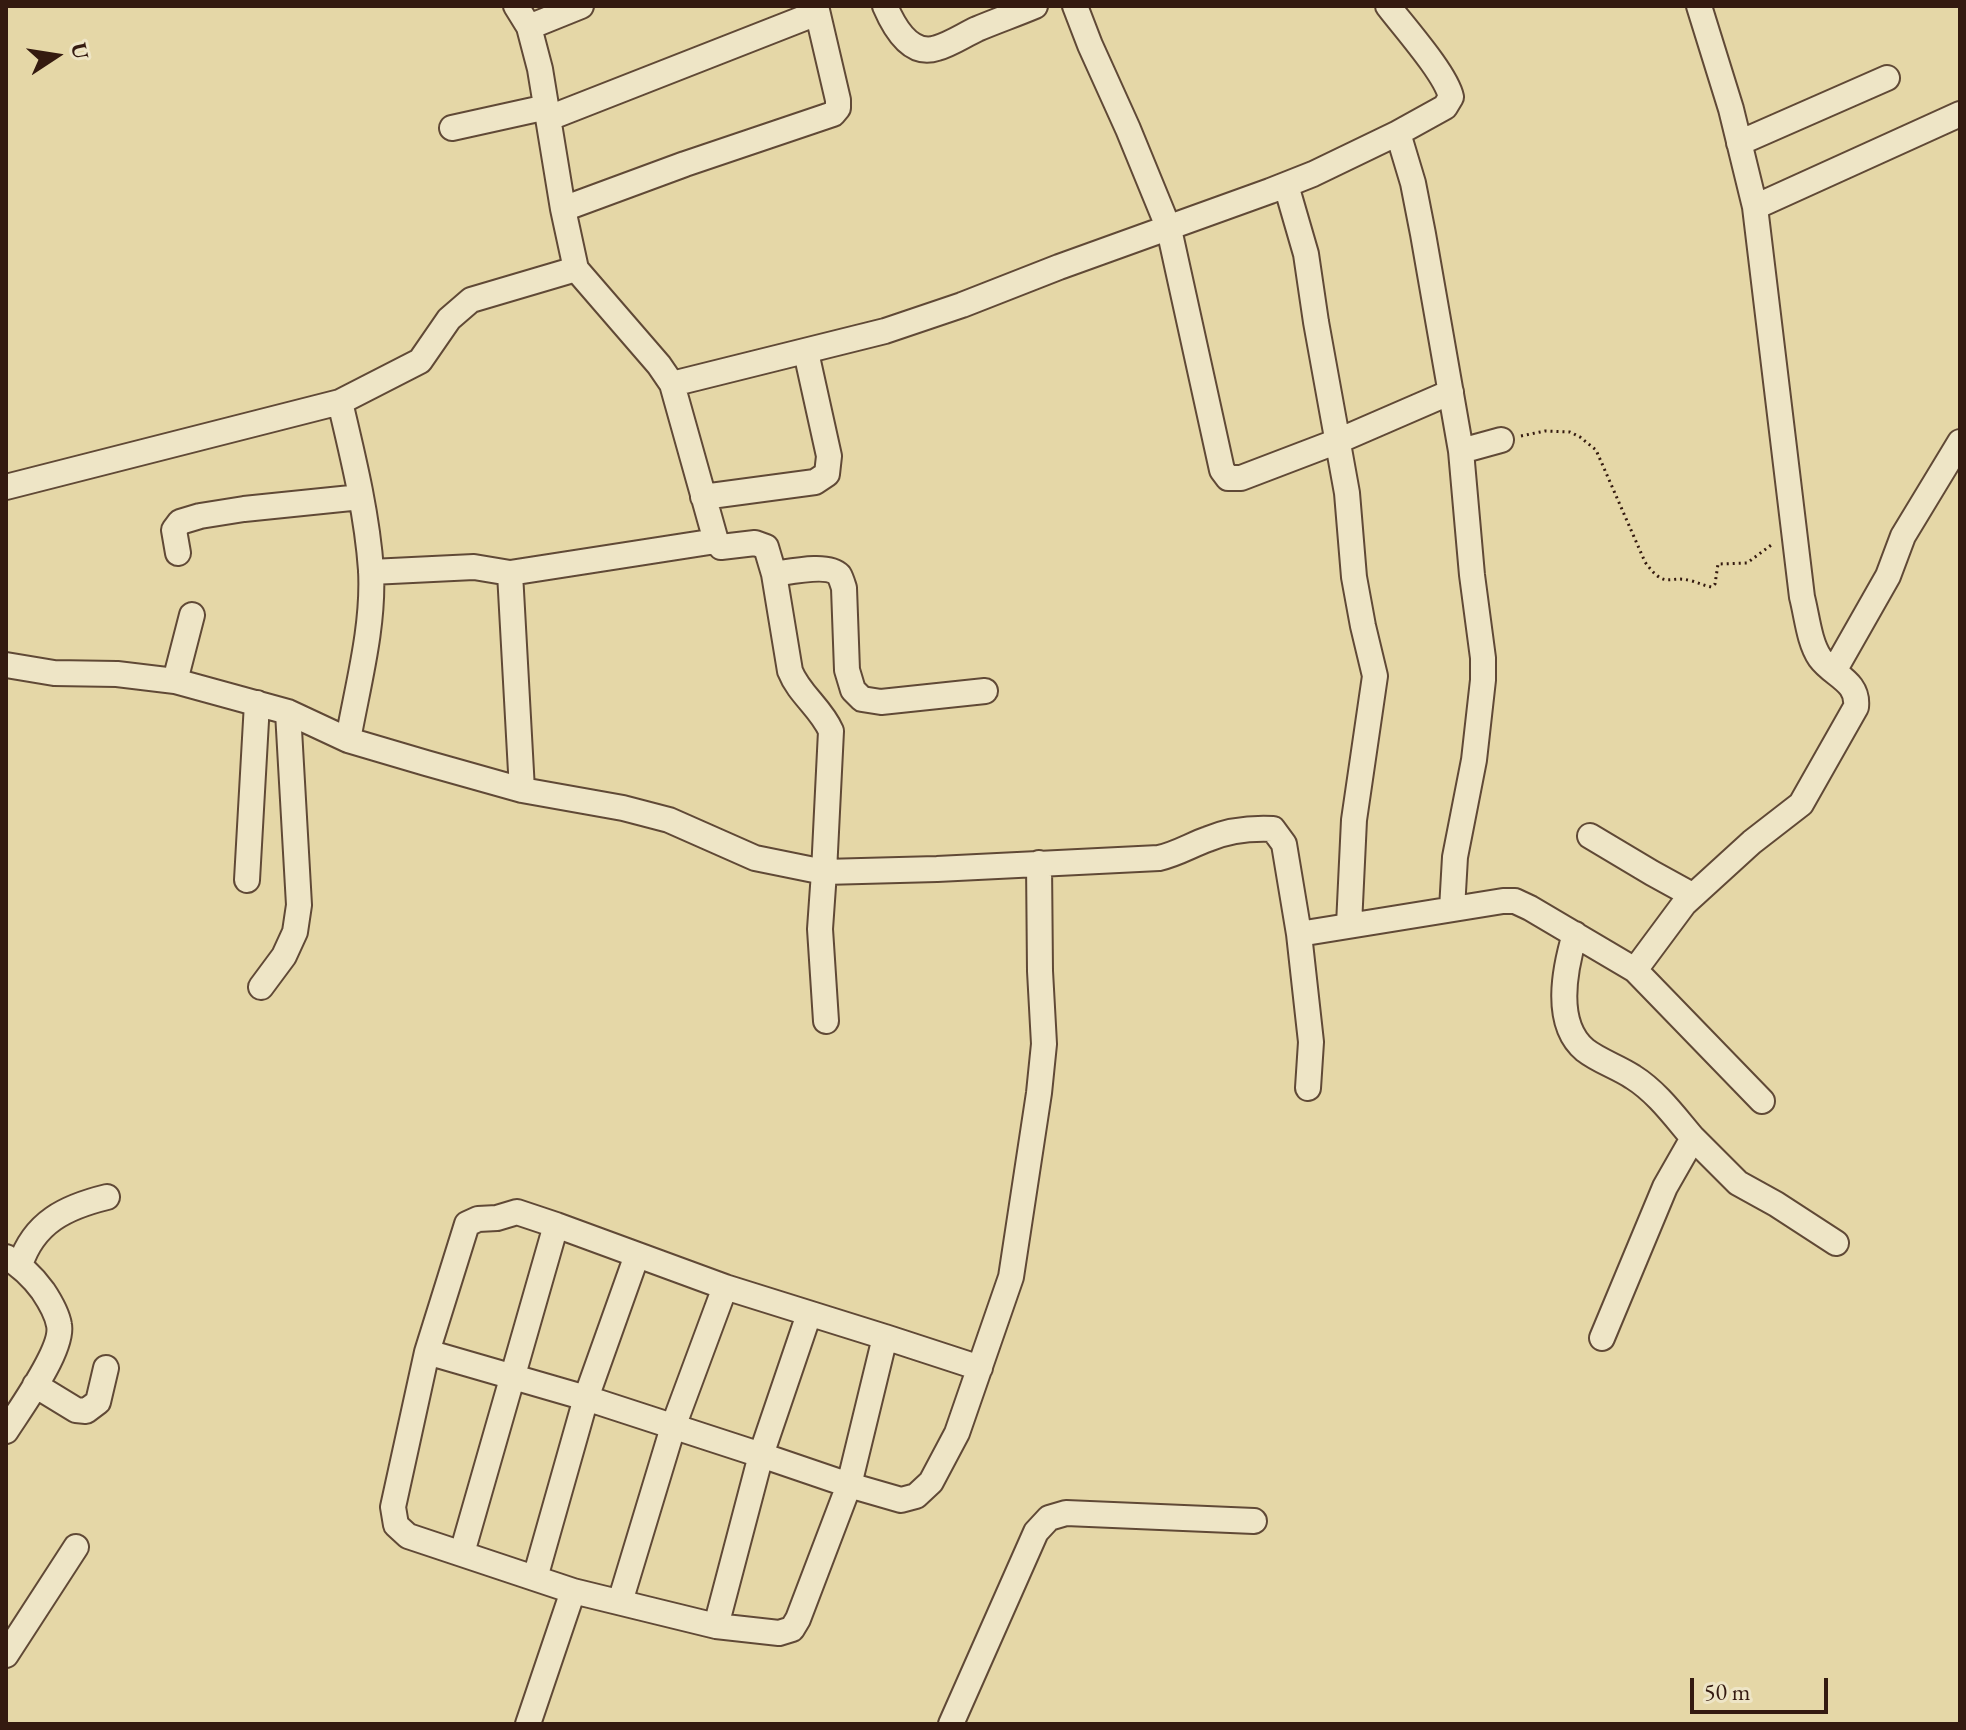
<!DOCTYPE html>
<html>
<head>
<meta charset="utf-8">
<style>
  body { margin:0 }
  #map { position:relative; width:1966px; height:1730px; overflow:hidden; background:#e5d7a7; font-family:"EB Garamond",serif }
  canvas { display:block }
  .frame { position:absolute; inset:0; border:8px solid #341a10; pointer-events:none }
  .north { position:absolute; left:16px; top:16px; width:80px; height:80px; -webkit-text-stroke:6px #eee5c6; paint-order:stroke; rotate:78deg; font-size:22px; font-weight:700; line-height:32px; text-align:center; color:#341a10 }
  .north::after { content:''; display:block; margin:auto; width:28px; height:36px; background:#341a10; clip-path:polygon(50% 0,100% 100%,50% 72%,0 100%) }
  .scale { position:absolute; left:1690px; top:1678px; width:138px; height:36px; box-sizing:border-box; border:4px solid #341a10; border-top:0; padding-left:10px; font-size:24px; line-height:28px; white-space:nowrap; color:#341a10; -webkit-text-stroke:6px #eee5c6; paint-order:stroke }
</style>
</head>
<body>
<div id="map">
<canvas width="1966" height="1730"></canvas>
<div class="frame"></div>
<div class="north">U</div>
<div class="scale">50 m</div>
</div>
<script>
const ctx = document.querySelector('canvas').getContext('2d');
ctx.lineJoin = 'round';
function strokePath(path, color, width, dash) { ctx.strokeStyle = color; ctx.lineWidth = width; ctx.lineCap = dash ? 'butt' : 'round'; ctx.setLineDash(dash || []); ctx.stroke(path); }
const path = new Path2D(`
  M 1521,436 L 1545,431 L 1570,432 L 1580,437 L 1596,450 L 1645,562 C 1666,591 1668,574 1692,581 C 1699,583 1705,586 1712,587 L 1715,584 L 1718,564 L 1747,563 L 1774,543`);
const minor = new Path2D(`
  M 516,6 L 529,27 L 540,69 L 563,209 L 576,269 L 659,365 L 672,384 L 716,541 L 721,547 L 755,543 L 766,547 L 774,574 L 790,671 C 799,694 821,708 831,731 L 824,872 L 820,929 L 826,1021
  M 885,6 C 894,27 910,57 937,48 C 951,44 964,35 977,29 C 996,21 1016,14 1035,6
  M 1075,6 L 1090,45 L 1128,129 L 1169,229 L 1222,470 L 1228,478 L 1241,478 L 1338,441 L 1451,392
  M 1388,6 C 1404,27 1446,74 1451,97 L 1445,107 L 1398,133
  M 529,27 L 581,6
  M 549,118 L 817,13
  M 452,128 L 547,107
  M 1739,143 L 1887,78
  M 1286,185 L 1306,254 L 1316,322 L 1347,493 L 1354,577 L 1363,626 L 1375,676 L 1354,820 L 1349,925
  M 1755,207 L 1960,114
  M 563,209 L 685,164 L 833,114 L 838,108 L 838,100 L 816,6
  M 672,384 L 885,331 L 962,305 L 1059,267 L 1270,191 L 1313,174 L 1398,133 L 1413,183 L 1423,234 L 1461,451 L 1472,575 L 1483,658 L 1483,680 L 1474,760 L 1455,857 L 1452,909
  M 340,402 C 353,457 367,513 371,570 C 374,627 358,684 348,740
  M 1461,451 L 1501,440
  M 6,487 L 340,402 L 420,361 L 449,319 L 471,300 L 576,269
  M 703,497 L 815,482 L 827,474 L 829,456 L 806,352
  M 178,553 L 174,530 L 180,522 L 200,516 L 244,509 L 361,497
  M 371,572 L 474,567 L 510,573 L 716,541
  M 510,573 L 522,790
  M 774,574 C 789,572 828,563 839,575 C 841,578 843,585 844,588 L 847,670 L 853,690 L 862,699 L 881,702 L 985,691
  M 6,665 L 54,673 L 117,674 L 175,681 L 288,712 L 348,740 L 426,763 L 522,790 L 623,808 L 669,820 L 755,858 L 824,872 L 937,869 L 1159,858 C 1177,854 1191,845 1208,839 C 1227,831 1252,828 1273,829 L 1284,844 L 1299,934 L 1503,901 L 1515,901 L 1530,908 L 1635,970 L 1762,1101
  M 1834,671 L 1888,576 L 1903,536 L 1960,442
  M 175,681 L 192,615
  M 1590,836 L 1652,873 L 1692,895
  M 247,880 L 257,703
  M 1299,934 L 1311,1042 L 1308,1088
  M 1575,934 C 1565,968 1553,1023 1585,1050 C 1599,1061 1618,1067 1633,1077 C 1657,1092 1675,1117 1693,1138 L 1665,1187 L 1602,1338
  M 1635,970 L 1684,904 L 1752,842 L 1801,804 L 1856,707 C 1859,681 1833,676 1820,658 C 1809,642 1807,616 1802,597 L 1755,207 L 1731,109 L 1699,6
  M 261,987 L 284,956 L 295,932 L 299,905 L 288,712
  M 1693,1138 L 1738,1183 L 1776,1204 L 1836,1243
  M 6,1257 C 22,1266 32,1276 43,1291 C 49,1300 57,1313 59,1325 C 64,1349 20,1409 6,1431
  M 20,1265 C 34,1222 66,1207 107,1197
  M 427,1352 L 467,1224 L 478,1219 L 497,1218 L 517,1212 L 556,1225
  M 35,1385 L 76,1410 L 86,1411 L 98,1402 L 106,1368
  M 462,1553 L 556,1225 L 725,1287
  M 535,1578 L 586,1398 L 637,1255
  M 573,1591 L 408,1536 L 396,1525 L 393,1507 L 427,1352 L 586,1398 L 761,1455 L 809,1314
  M 620,1602 L 673,1427 L 725,1287 L 885,1337
  M 716,1626 L 761,1455 L 849,1485 L 885,1337 L 980,1368
  M 6,1655 L 76,1547
  M 528,1724 L 573,1591 L 716,1626 L 779,1633 L 792,1629 L 798,1619 L 849,1485 L 901,1500 L 916,1496 L 931,1482 L 957,1433 L 1011,1277 L 1039,1093 L 1044,1044 L 1040,971 L 1039,863
  M 951,1724 L 1036,1532 L 1049,1518 L 1066,1513 L 1254,1521`);
strokePath(minor, '#604936', 28);
strokePath(path, '#341a10', 3, [2, 4]);
strokePath(minor, '#eee5c6', 24);
</script>
</body>
</html>
